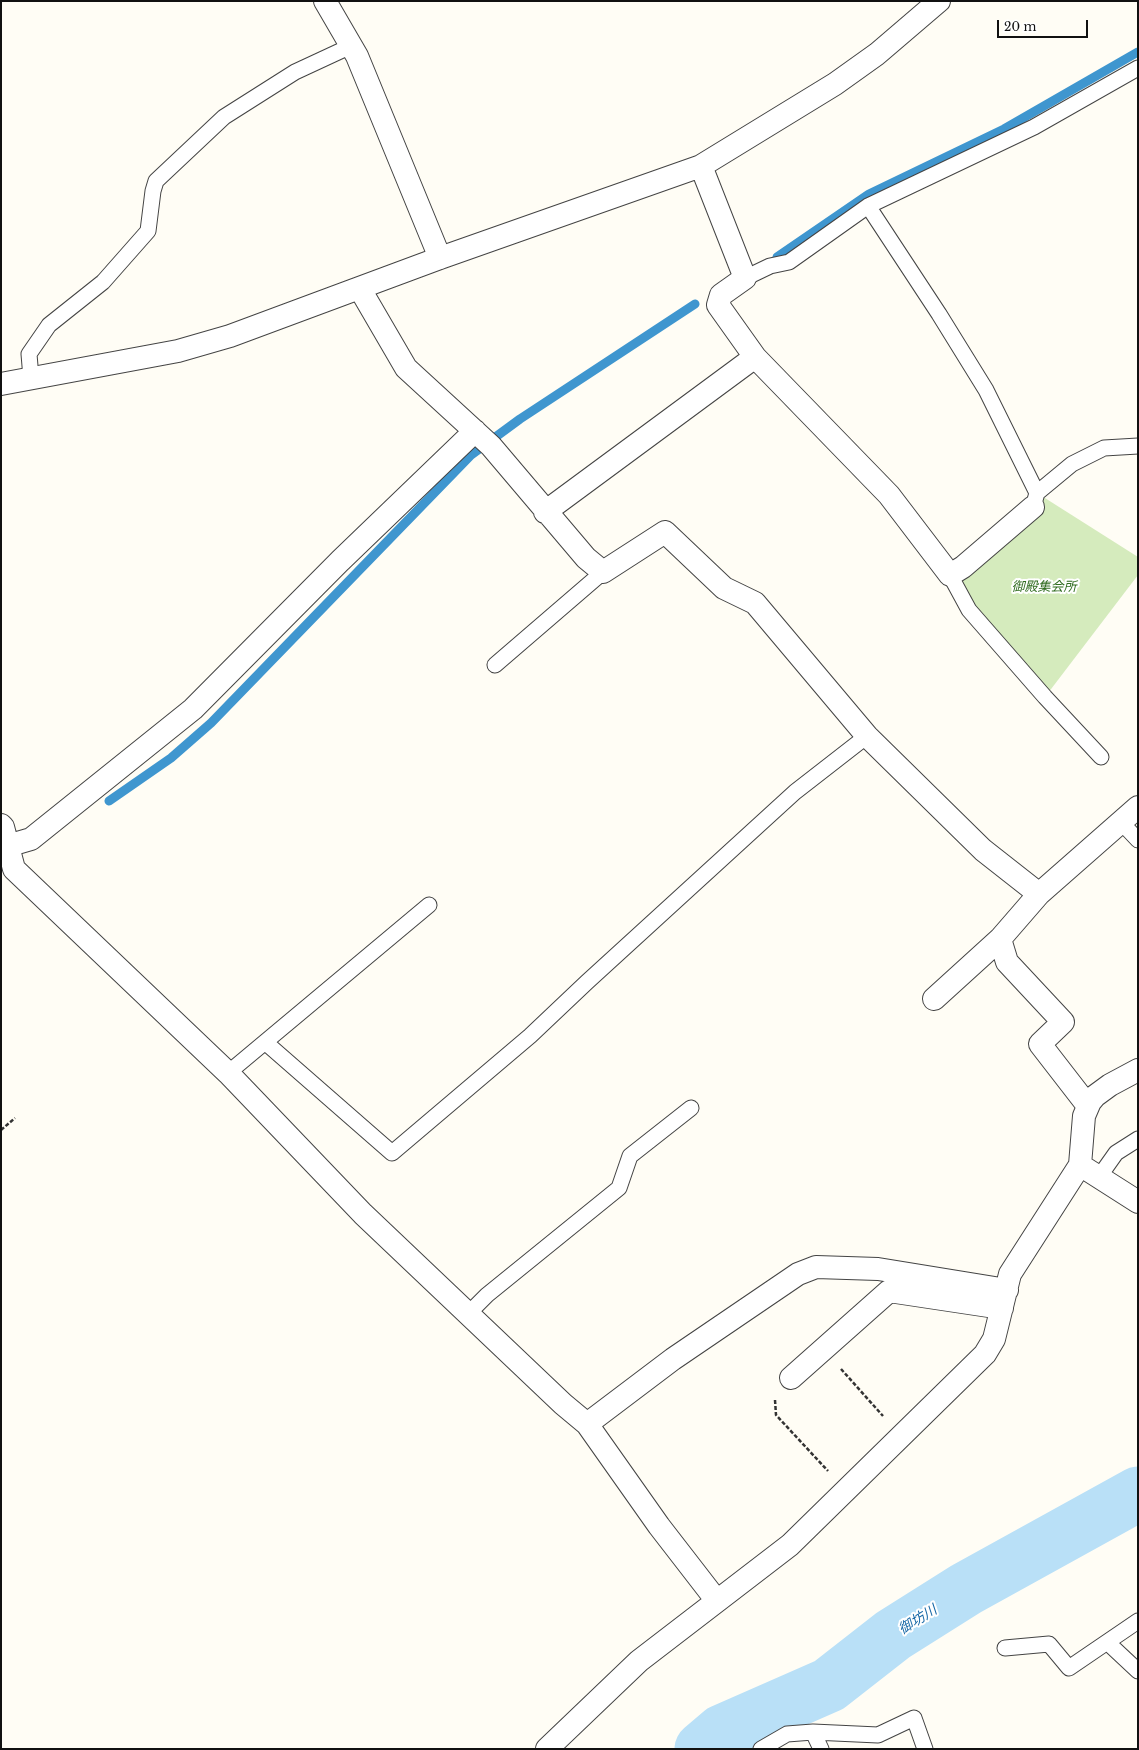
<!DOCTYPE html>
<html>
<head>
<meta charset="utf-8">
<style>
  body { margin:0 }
  #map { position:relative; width:1139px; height:1750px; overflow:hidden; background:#fffdf5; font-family:"Libre Baskerville",serif }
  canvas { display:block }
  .frame { position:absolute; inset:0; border:2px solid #111; pointer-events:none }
  .scale { position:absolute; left:997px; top:20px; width:91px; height:18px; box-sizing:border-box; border:2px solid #111; border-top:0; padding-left:5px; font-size:12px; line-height:14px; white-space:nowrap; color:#111; -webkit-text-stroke:3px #fff; paint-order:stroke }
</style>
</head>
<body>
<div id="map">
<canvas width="1139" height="1750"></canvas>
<div class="frame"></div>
<div class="scale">20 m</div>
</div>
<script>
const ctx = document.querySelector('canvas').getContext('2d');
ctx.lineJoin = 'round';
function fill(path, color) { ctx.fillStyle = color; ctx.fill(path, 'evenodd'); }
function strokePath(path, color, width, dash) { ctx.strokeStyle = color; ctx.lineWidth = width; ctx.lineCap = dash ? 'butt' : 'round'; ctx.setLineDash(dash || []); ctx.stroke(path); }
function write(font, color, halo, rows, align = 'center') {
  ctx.font = font + ' "Libre Baskerville","Noto Sans JP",serif'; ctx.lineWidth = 4; ctx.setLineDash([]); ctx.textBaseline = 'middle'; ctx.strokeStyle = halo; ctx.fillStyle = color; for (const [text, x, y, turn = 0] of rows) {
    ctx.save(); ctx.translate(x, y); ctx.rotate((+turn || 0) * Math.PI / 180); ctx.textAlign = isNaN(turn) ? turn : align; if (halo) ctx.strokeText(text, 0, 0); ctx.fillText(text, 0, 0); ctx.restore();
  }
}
const green = new Path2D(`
  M 1037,493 L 1138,557 L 1138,575 L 1045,697 L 950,575 Z`);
const stream = new Path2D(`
  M 777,257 L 869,194 L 1004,129 L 1138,52
  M 109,801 L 171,758 L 211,723 L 471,455 L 520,419 L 695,304`);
const river = new Path2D(`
  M 702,1749 L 722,1732 L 829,1685 L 893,1635 L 966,1589 L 1138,1494`);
const path = new Path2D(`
  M 1,1130 L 15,1118
  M 841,1369 L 883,1416
  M 775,1400 L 776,1415 L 828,1471`);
const lane = new Path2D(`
  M 868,206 L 939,314 L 986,390 L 1037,493 L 1033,507
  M 745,278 L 770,266 L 789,262 L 868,206 L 1034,127 L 1138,68
  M 31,378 L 29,354 L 49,325 L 103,282 L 148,231 L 153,191 L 156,181 L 224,117 L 295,72 L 351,46
  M 1037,493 L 1072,464 L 1104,448 L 1138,446
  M 950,575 L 969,610 L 1045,697 L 1101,757
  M 495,665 L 603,572
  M 1121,822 L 1138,840
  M 265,1042 L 392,1153 L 530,1036 L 587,982 L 795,792 L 867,736
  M 228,1073 L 429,905
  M 1099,1177 L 1116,1153 L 1138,1139
  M 468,1314 L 487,1295 L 619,1188 L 630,1156 L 691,1108
  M 1107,1642 L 1138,1671
  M 1005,1648 L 1049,1644 L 1069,1668 L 1138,1621
  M 813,1732 L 821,1749
  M 761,1749 L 787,1734 L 813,1732 L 878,1735 L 914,1718 L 925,1749`);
const street = new Path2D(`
  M 325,1 L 357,56 L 440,258
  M 360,289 L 406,368 L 491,446 L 586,558 L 603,572 L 665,532 L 724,588 L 755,603 L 867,736 L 983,850 L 1039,894 L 1138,807
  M 755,357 L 889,495 L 950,575 L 963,567 L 1033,507
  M 1,384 L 178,351 L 230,336 L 440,258 L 701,166 L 835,84 L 877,54 L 939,1
  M 545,512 L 755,357 L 718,305 L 721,295 L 745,278 L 701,166
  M 1,825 L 3,827 L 14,869 L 228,1073 L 363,1214 L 563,1404 L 587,1424 L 659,1526 L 717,1601
  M 7,846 L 31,839 L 193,709 L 340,561 L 475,431
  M 1039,894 L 1000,939 L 1007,962 L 1063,1022 L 1040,1044 L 1088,1106
  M 934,999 L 1000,939
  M 1080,1165 L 1138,1202
  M 791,1378 L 889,1291 L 1002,1308
  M 587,1424 L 673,1359 L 798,1274 L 816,1267 L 878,1269 L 1007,1290
  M 547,1749 L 639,1661 L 790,1545 L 985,1354 L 994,1339 L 1010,1274 L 1080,1165 L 1084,1116 L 1090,1102 L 1095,1096 L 1110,1085 L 1138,1070`);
const parkNames = [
  ["御殿集会所",1044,587]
];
const waterNames = [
  ["御坊川",918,1620,-32]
];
fill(green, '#d5ebbd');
strokePath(stream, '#3f96cf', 9);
strokePath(river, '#b9e0f7', 55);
strokePath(lane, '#444', 17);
strokePath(street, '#444', 24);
strokePath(path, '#333', 2.5, [4, 2]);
strokePath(lane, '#fff', 15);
strokePath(street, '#fff', 22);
write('italic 13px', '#2f6b1f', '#fff', parkNames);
write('italic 14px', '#1768a6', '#fff', waterNames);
</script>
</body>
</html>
